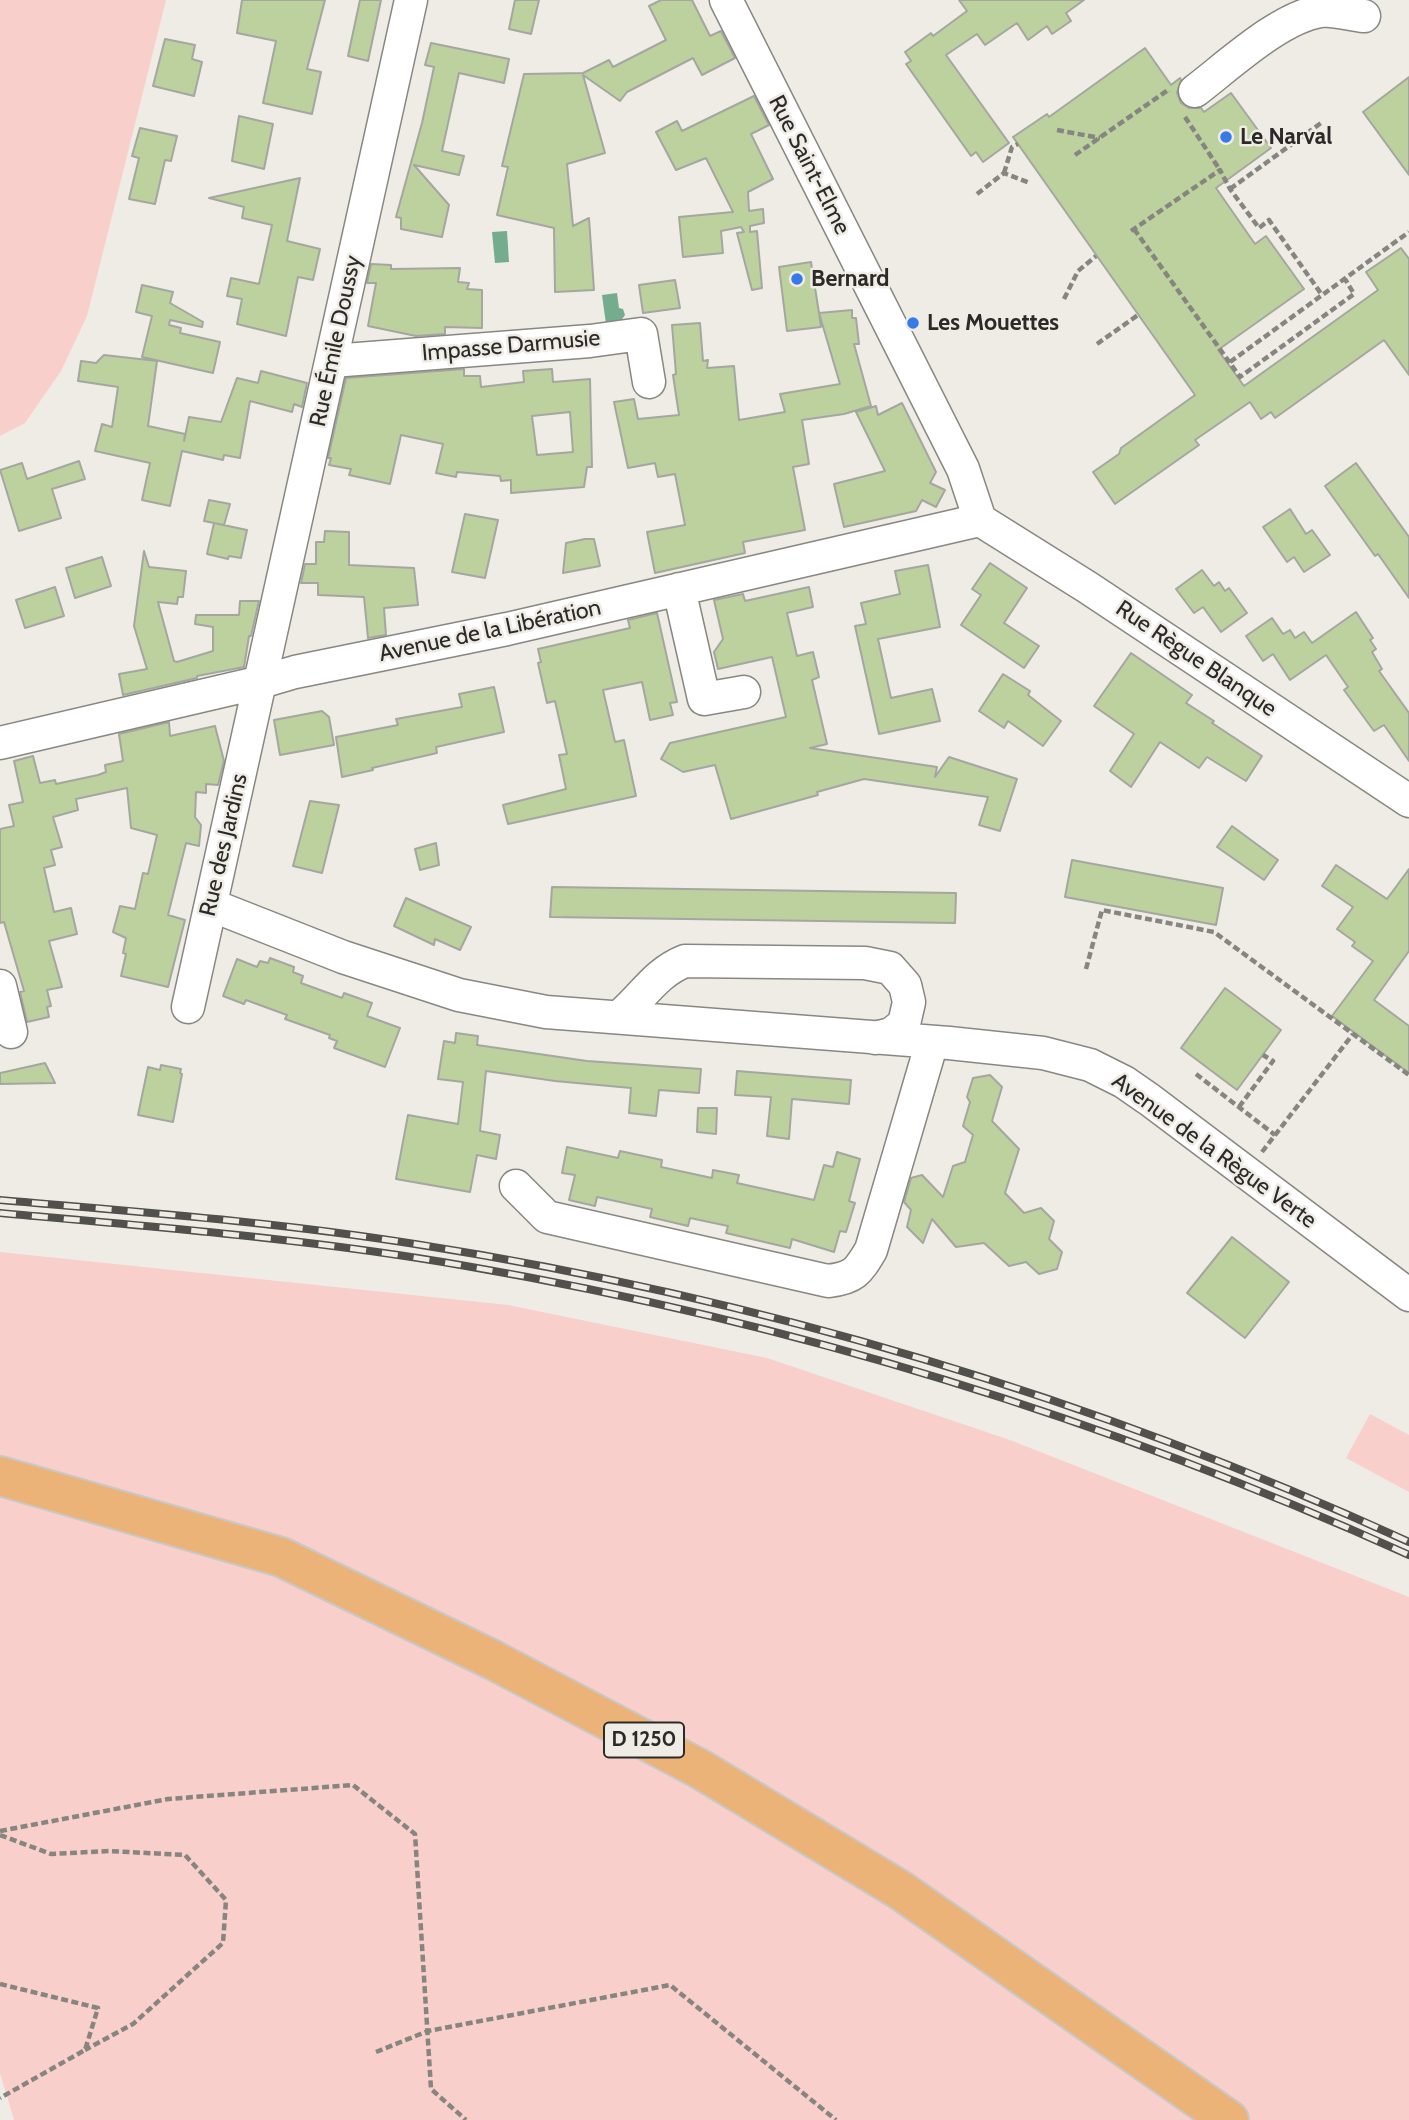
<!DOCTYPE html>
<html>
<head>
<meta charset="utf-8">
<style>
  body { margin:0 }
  canvas { display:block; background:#eeece5 }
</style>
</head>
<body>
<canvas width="1409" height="2120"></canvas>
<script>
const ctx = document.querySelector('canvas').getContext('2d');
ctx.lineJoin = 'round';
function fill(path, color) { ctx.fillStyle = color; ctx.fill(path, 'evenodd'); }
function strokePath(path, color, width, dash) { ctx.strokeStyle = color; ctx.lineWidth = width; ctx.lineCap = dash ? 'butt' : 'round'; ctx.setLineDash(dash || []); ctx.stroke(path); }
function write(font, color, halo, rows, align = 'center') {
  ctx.font = font + ' Cabin,sans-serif'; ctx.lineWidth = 5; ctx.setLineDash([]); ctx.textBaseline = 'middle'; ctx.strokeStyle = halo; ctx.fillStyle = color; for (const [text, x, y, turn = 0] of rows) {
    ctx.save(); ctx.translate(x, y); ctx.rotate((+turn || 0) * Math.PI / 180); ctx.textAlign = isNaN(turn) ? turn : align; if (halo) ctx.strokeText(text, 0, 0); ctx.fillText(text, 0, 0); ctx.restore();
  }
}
const green = new Path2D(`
  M 0,0 L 166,0 L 87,316 L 61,371 L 25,423 L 0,436 Z
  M 0,1252 L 508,1305 L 767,1358 L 1010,1440 L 1409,1597 L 1409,2120 L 14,2120 L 0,2073 Z
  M 1370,1414 L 1409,1435 L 1409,1492 L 1346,1458 Z`);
const water = new Path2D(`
  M 507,231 L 509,262 L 495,263 L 492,232 Z
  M 617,293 L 619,308 L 623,309 L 625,315 L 620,322 L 606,324 L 602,295 Z`);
const building = new Path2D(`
  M 242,0 L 325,0 L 307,69 L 321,72 L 312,114 L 263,103 L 276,41 L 237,33 Z
  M 360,0 L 381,0 L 368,61 L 348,56 Z
  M 515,0 L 539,0 L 531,34 L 509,29 Z
  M 661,0 L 692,0 L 710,36 L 721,31 L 735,58 L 702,75 L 693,58 L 627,92 L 620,101 L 583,75 L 605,153 L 567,164 L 573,226 L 589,218 L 594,290 L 555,292 L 554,228 L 497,215 L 508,167 L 502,166 L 524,74 L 583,73 L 609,60 L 613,67 L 666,40 L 649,6 Z
  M 959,0 L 1084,0 L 1066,13 L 1071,21 L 1052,34 L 1047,26 L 1028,40 L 1017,23 L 985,45 L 977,34 L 946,55 L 1009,143 L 983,162 L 976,152 L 971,156 L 906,64 L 911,61 L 905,52 L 931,33 L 933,36 L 967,11 Z
  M 165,39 L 195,45 L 192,59 L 202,62 L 194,96 L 153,86 Z
  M 431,43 L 509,59 L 504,83 L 459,73 L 442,151 L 464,156 L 459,175 L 414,165 L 449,205 L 442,237 L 401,229 L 401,218 L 396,217 L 422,123 L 434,67 L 425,65 Z
  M 1145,48 L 1171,85 L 1180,78 L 1181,80 L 1177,93 L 1181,103 L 1189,108 L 1201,108 L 1204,112 L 1231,93 L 1271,148 L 1216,188 L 1255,244 L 1266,236 L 1304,289 L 1218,350 L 1244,386 L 1378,290 L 1366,272 L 1401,248 L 1409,259 L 1409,375 L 1384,340 L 1275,418 L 1271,412 L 1261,419 L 1250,402 L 1195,440 L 1199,445 L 1115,504 L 1093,472 L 1119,454 L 1121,448 L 1195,395 L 1013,137 L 1047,114 L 1049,117 Z
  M 1409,77 L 1409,175 L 1363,112 Z
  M 754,96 L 769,125 L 751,134 L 773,179 L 748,192 L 749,211 L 763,209 L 764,223 L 750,226 L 750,232 L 757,231 L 762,288 L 752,290 L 737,233 L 744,232 L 741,227 L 721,231 L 723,253 L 683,257 L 679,217 L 733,212 L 706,158 L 676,170 L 656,132 L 677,121 L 682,131 Z
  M 239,116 L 273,124 L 264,169 L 232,161 Z
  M 140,128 L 177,136 L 171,161 L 165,160 L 155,204 L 129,199 L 139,158 L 132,156 Z
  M 300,178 L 287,241 L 320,249 L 313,280 L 298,277 L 286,336 L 237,324 L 242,299 L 227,296 L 231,278 L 259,284 L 272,225 L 242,218 L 244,207 L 209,198 Z
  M 811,262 L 819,313 L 852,310 L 852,318 L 856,318 L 859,344 L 854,344 L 871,406 L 844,414 L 802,420 L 809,464 L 793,467 L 805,530 L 743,542 L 745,553 L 655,573 L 647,532 L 685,525 L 675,474 L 658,477 L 655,463 L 628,468 L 614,402 L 634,399 L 638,419 L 679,415 L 673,375 L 676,374 L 672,325 L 700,323 L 703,361 L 708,360 L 707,368 L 734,366 L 739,420 L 785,412 L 780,394 L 840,384 L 819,313 L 821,327 L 787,331 L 779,267 Z
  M 371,264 L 391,265 L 391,269 L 460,268 L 458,282 L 469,283 L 467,289 L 482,290 L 482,328 L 445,327 L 445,334 L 416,336 L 368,326 L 376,283 L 367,283 Z
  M 675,280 L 680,308 L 643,313 L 639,285 Z
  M 142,285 L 173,292 L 170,303 L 203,322 L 202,327 L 170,320 L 169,325 L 181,328 L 180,333 L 220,342 L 213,373 L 142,357 L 152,316 L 136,312 Z
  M 104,355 L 157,361 L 148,426 L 185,434 L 184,441 L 189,417 L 221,422 L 237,378 L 258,383 L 261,371 L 307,383 L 302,407 L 294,404 L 292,412 L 250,401 L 240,458 L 224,455 L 223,460 L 182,451 L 170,506 L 142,500 L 150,463 L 95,451 L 102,424 L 112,427 L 118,387 L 78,381 L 81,361 L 96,363 Z
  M 464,369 L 464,376 L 480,376 L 481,387 L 524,382 L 523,371 L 552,369 L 553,382 L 590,379 L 592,467 L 587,467 L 584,487 L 511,493 L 511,480 L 501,481 L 500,476 L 457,472 L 456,477 L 436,473 L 443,444 L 401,435 L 390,484 L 349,475 L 351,469 L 329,465 L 331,458 L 328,458 L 346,378 ZM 570,412 L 573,452 L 537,455 L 532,416 Z
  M 902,403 L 936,472 L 930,483 L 945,490 L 936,507 L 922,500 L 916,511 L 844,527 L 834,484 L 885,471 L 856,412 L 876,406 L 878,415 Z
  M 79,461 L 85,479 L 52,489 L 61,518 L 19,531 L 0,470 L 22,463 L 27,479 Z
  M 1356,463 L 1409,537 L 1409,598 L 1378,554 L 1375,556 L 1325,486 Z
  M 209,500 L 230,504 L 224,525 L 214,523 L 247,530 L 241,558 L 229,556 L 228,559 L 207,554 L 214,523 L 204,521 Z
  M 1290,509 L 1306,534 L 1312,530 L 1330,555 L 1304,572 L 1294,557 L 1287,562 L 1263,527 Z
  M 465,514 L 498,520 L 485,578 L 452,572 Z
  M 325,531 L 349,532 L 349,565 L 414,568 L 418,605 L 384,608 L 386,635 L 368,638 L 364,597 L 318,595 L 318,583 L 301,583 L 305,564 L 316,564 L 316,542 L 324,542 Z
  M 585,539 L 594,539 L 600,566 L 563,573 L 566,543 Z
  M 144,551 L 149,567 L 186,571 L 183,597 L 178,597 L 177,604 L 158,602 L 174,661 L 177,662 L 213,651 L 213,627 L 195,624 L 196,615 L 239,615 L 240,601 L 259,601 L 251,636 L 249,636 L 244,667 L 197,676 L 197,678 L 123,695 L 119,674 L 147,669 L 134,626 Z
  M 102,557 L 111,586 L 75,598 L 66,568 Z
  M 990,563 L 1027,588 L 1004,623 L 1039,646 L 1024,668 L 961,625 L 981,595 L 972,589 Z
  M 928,565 L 940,627 L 878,639 L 891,698 L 932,689 L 940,721 L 879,734 L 855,626 L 866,624 L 861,603 L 900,594 L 895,571 Z
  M 1202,570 L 1214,586 L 1219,582 L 1225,591 L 1229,588 L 1247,613 L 1221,632 L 1203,607 L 1194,613 L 1176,589 Z
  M 55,587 L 64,616 L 25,628 L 16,600 Z
  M 809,587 L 813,607 L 787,613 L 797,656 L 813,652 L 819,677 L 812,680 L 827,744 L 810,748 L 937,767 L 935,777 L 949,757 L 1017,779 L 1000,831 L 979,825 L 988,797 L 864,779 L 817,792 L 818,795 L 731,819 L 715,765 L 683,772 L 661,759 L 670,743 L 786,717 L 772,657 L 718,669 L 714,652 L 723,639 L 714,600 L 743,594 L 745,601 Z
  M 1356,612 L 1373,638 L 1370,640 L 1376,649 L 1372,652 L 1382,669 L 1379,671 L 1409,713 L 1409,761 L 1384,725 L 1374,731 L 1344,690 L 1348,687 L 1326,655 L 1290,680 L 1273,654 L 1263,661 L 1246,636 L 1272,618 L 1283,634 L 1290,630 L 1295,638 L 1304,632 L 1312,643 Z
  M 657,613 L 677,702 L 670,703 L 673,715 L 650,720 L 642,682 L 603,690 L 615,742 L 624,740 L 636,796 L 508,824 L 503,805 L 566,789 L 559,755 L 567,754 L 555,701 L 547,703 L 538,663 L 541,662 L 538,649 L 630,628 L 628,620 Z
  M 1131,653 L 1192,695 L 1186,703 L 1214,721 L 1212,723 L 1262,756 L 1246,781 L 1207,757 L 1199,768 L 1160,742 L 1131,787 L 1110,771 L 1134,734 L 1094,706 Z
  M 1003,674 L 1030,691 L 1028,695 L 1061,721 L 1043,746 L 1008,721 L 1004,728 L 979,711 Z
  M 494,687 L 504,732 L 436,747 L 437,753 L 372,768 L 373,770 L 342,777 L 336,737 L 398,725 L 396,719 L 462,707 L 459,694 Z
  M 322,711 L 329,717 L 334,745 L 280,755 L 274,720 Z
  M 169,722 L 170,736 L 215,726 L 224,761 L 218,785 L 206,784 L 206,793 L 196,792 L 195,817 L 201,825 L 199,846 L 186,843 L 168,915 L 185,920 L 168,987 L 121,976 L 126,954 L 123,953 L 126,938 L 113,932 L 120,906 L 135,909 L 143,873 L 148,874 L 157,835 L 131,828 L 127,788 L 76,799 L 78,810 L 53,817 L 62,847 L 51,850 L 55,865 L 44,868 L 54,912 L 71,908 L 77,934 L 49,941 L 62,987 L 47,990 L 51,1006 L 47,1007 L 49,1017 L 27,1022 L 20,992 L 24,991 L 4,922 L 0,923 L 0,829 L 14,826 L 9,805 L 23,802 L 14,761 L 33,756 L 40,783 L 55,780 L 56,784 L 98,775 L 106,772 L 105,765 L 123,761 L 119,734 Z
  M 310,801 L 339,805 L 322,873 L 293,866 Z
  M 1232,826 L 1278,860 L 1264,880 L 1217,847 Z
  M 436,843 L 439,865 L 420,870 L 415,849 Z
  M 1072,860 L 1223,888 L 1216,925 L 1065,897 Z
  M 1336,865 L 1387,899 L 1409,869 L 1409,951 L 1374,1000 L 1409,1026 L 1409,1073 L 1332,1016 L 1373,961 L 1352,946 L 1355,942 L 1337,929 L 1353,907 L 1322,886 Z
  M 552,887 L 956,893 L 955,923 L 550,917 Z
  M 406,898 L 471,927 L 460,950 L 435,939 L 434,945 L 394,926 Z
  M 270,958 L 294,967 L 293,972 L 303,976 L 301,983 L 342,998 L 344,993 L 372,1003 L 367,1016 L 400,1028 L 385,1067 L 334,1048 L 337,1041 L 329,1038 L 330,1035 L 285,1019 L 287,1015 L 246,1000 L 244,1004 L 223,996 L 237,959 L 257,967 L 260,961 L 268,963 Z
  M 1225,988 L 1281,1030 L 1237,1090 L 1181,1048 Z
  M 456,1033 L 478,1036 L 477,1045 L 587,1061 L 701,1069 L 699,1093 L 659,1090 L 656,1116 L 629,1113 L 631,1088 L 555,1081 L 486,1071 L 480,1131 L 500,1135 L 496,1159 L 477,1155 L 470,1192 L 396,1179 L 408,1115 L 458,1124 L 463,1082 L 438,1079 L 444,1041 L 455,1043 Z
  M 45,1063 L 55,1083 L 0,1084 L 0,1073 Z
  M 161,1065 L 181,1069 L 180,1073 L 182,1074 L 173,1122 L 138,1115 L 148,1067 L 160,1070 Z
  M 737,1071 L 851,1080 L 849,1104 L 792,1099 L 789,1139 L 767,1136 L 771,1097 L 735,1095 Z
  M 990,1075 L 1002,1087 L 992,1121 L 1019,1149 L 1005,1193 L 1024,1213 L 1041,1208 L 1054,1221 L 1049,1239 L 1062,1252 L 1057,1269 L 1039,1274 L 1026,1262 L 1009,1266 L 984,1243 L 956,1247 L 932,1219 L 923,1243 L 907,1227 L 911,1210 L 904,1202 L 911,1178 L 922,1175 L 943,1197 L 953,1166 L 965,1162 L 973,1135 L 963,1126 L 970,1102 L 967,1097 L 973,1078 Z
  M 698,1108 L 717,1108 L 716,1134 L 697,1132 Z
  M 567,1147 L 618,1158 L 620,1151 L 662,1160 L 661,1167 L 712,1178 L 713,1170 L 739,1175 L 737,1183 L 814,1200 L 824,1165 L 833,1167 L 837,1152 L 860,1159 L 849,1201 L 855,1203 L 846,1232 L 840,1231 L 834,1252 L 792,1239 L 790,1248 L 726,1233 L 728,1226 L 690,1218 L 688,1226 L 650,1217 L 652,1209 L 597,1197 L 595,1206 L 569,1200 L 575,1175 L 562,1173 Z
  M 1232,1237 L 1289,1282 L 1245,1338 L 1187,1293 Z`);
const path = new Path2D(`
  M 1185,117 L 1220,170
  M 1057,130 L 1100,138
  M 1075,155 L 1168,90 L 1169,92
  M 1004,173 L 1012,147 L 1018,144
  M 1230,189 L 1321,123
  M 977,194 L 1004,173 L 1030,183
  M 1134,229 L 1240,377 L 1354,294 L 1345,279
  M 1131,231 L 1220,170 L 1230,189 L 1259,228 L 1269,220 L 1322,295
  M 1064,299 L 1078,271 L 1096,256
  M 1097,344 L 1138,315
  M 1230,362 L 1409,232
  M 1086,969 L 1102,910 L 1214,932 L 1409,1075
  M 1196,1074 L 1275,1135
  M 1239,1107 L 1273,1061 L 1263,1055
  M 1262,1152 L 1353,1034
  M 0,1831 L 168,1799 L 353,1785 L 415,1834 L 431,2089 L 466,2120
  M 0,1835 L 51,1854 L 109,1851 L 185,1855 L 226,1900 L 223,1943 L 133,2024 L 85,2050
  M 0,1984 L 98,2008 L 85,2050 L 0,2098
  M 376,2052 L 428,2031 L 670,1985 L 836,2120`);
const minor = new Path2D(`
  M 726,0 L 963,469 L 980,520
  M 1195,91 C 1228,66 1280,17 1321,11 C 1334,9 1351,15 1364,16
  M 332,361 L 590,341 L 641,334 L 649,382
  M 980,520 L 1087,587 L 1409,801
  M 679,589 L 704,699 L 744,692
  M 0,743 L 261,682 L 295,672 L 507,629 L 980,520
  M 211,905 L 343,957 L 459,995 L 546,1012 L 949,1043 L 1043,1053 L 1090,1065 L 1124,1082 L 1150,1100 L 1409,1295
  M 0,986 L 11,1032
  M 188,1007 L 411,0
  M 619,1017 C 644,996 655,973 685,961 L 865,963 L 890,968 L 905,985 L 909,1002 L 904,1024 L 891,1034 L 875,1038
  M 516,1186 L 547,1217 L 828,1281 C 854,1278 858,1272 871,1250 L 932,1042`);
const major = new Path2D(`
  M 0,1476 L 281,1557 L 493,1660 L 700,1769 L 900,1890 L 1229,2120`);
const rail = new Path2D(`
  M 0,1200 C 139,1212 278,1222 415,1244 C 759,1298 1092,1397 1409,1542
  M 0,1213 C 156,1227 312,1239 466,1266 C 792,1322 1108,1419 1409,1555`);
const markers = [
  [1226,137,7,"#3679e7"],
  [797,279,7,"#3679e7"],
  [913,323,7,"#3679e7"]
];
const shields = [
  [644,1740,80]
];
const shieldNames = [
  ["D 1250",644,1740]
];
const poiNames = [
  ["Le Narval",1240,137],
  ["Bernard",811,279],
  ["Les Mouettes",927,323]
];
const streetNames = [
  ["Rue Saint-Elme",809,165,63],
  ["Rue Émile Doussy",336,341,-78],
  ["Impasse Darmusie",511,346,-5],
  ["Avenue de la Libération",490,631,-12],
  ["Rue Règue Blanque",1196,659,34],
  ["Rue des Jardins",224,845,-77],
  ["Avenue de la Règue Verte",1214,1151,36]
];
fill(green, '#f9cfcb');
fill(water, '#75ac8e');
fill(building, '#bcd19d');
strokePath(building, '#a4a7a0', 2);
strokePath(minor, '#898781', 35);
strokePath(major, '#c8c8c7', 42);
strokePath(path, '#868580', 4.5, [7, 3.5]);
strokePath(minor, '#fff', 32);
strokePath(major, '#ecb379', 38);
strokePath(rail, '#52504d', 8);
strokePath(rail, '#eeece5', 5, [16]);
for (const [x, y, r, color] of markers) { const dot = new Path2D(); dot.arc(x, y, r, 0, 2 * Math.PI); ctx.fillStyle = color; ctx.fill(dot); strokePath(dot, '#eeece5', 2.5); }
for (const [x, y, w] of shields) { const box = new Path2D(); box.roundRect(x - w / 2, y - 17.5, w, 35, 5); ctx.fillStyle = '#eeece5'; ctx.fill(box); strokePath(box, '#2b2a28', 2); }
write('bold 21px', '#2b2a28', null, shieldNames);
write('bold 23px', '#2b2a28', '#eeece5', poiNames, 'left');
write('23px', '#2b2a28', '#eeece5', streetNames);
</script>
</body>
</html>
